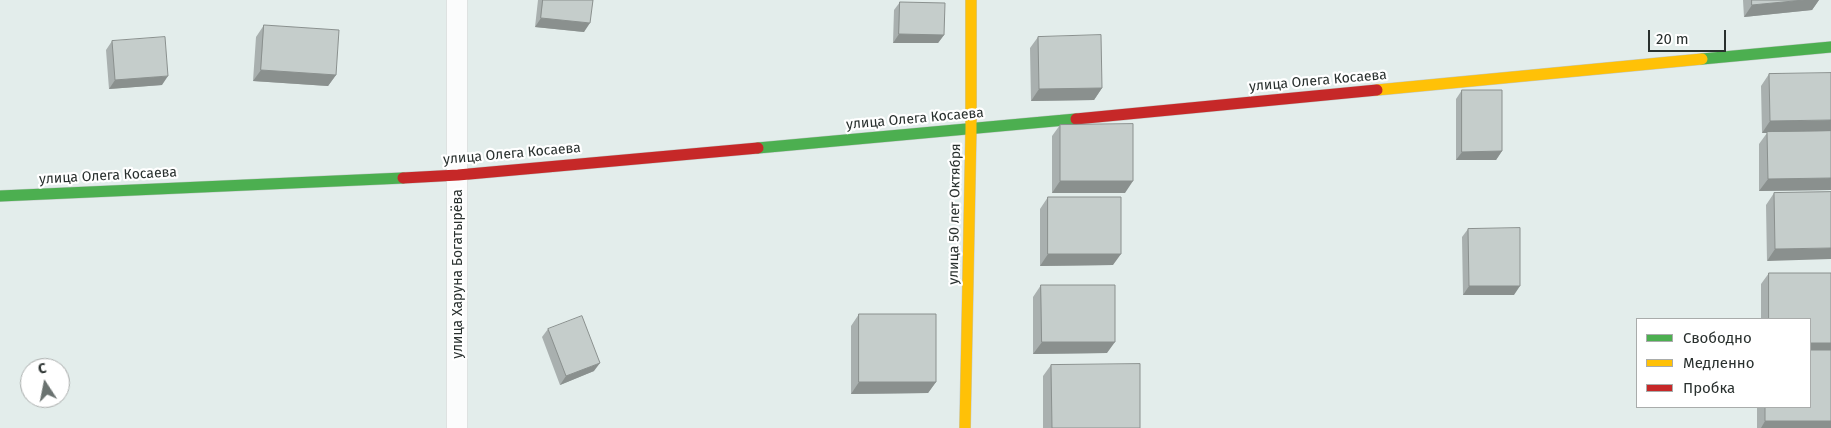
<!DOCTYPE html>
<html>
<head>
<meta charset="utf-8">
<style>
  body { margin:0 }
  #map { position:relative; width:1831px; height:428px; overflow:hidden; background:#e3edeb; font-family:"Fira Sans",sans-serif }
  canvas { display:block }
  .legend { position:absolute; left:1636px; top:318px; width:175px; height:90px; box-sizing:border-box; background:#fff; border:1px solid #a9acab; margin:0; padding:6px 9px; list-style:none; font-size:15px; color:#29302e }
  .legend li { display:flex; align-items:center; gap:10px; height:25px }
  .legend b { width:25px; border:1px solid #a9acab }
  .north { position:absolute; left:20px; top:358px; width:50px; height:50px; box-sizing:border-box; background:#fff; border:1px solid #a9acab; border-radius:50%; rotate:349deg; font-size:14px; font-weight:700; line-height:20px; text-align:center; color:#29302e }
  .north::after { content:''; display:block; margin:auto; width:18px; height:22px; background:#6a7270; clip-path:polygon(50% 0,100% 100%,50% 72%,0 100%) }
  .scale { position:absolute; left:1648px; top:30px; width:78px; height:22px; box-sizing:border-box; border:2px solid #29302e; border-top:0; padding-left:6px; font-size:15px; line-height:18px; white-space:nowrap; color:#29302e; -webkit-text-stroke:4px #fff; paint-order:stroke }
</style>
</head>
<body>
<div id="map">
<canvas width="1831" height="428"></canvas>
<ul class="legend">
<li><b style="height:6px;background:#4caf50"></b>Свободно</li>
<li><b style="height:6px;background:#ffc107"></b>Медленно</li>
<li><b style="height:6px;background:#c62828"></b>Пробка</li>
</ul>
<div class="north">С</div>
<div class="scale">20 m</div>
</div>
<script>
const ctx = document.querySelector('canvas').getContext('2d');
ctx.lineJoin = 'round';
function strokePath(path, color, width, dash) { ctx.strokeStyle = color; ctx.lineWidth = width; ctx.lineCap = dash ? 'butt' : 'round'; ctx.setLineDash(dash || []); ctx.stroke(path); }
function fill(path, color) { ctx.fillStyle = color; ctx.fill(path, 'evenodd'); }
function write(font, color, halo, rows, align = 'center') {
  ctx.font = font + ' "Fira Sans",sans-serif'; ctx.lineWidth = 4.5; ctx.setLineDash([]); ctx.textBaseline = 'middle'; ctx.strokeStyle = halo; ctx.fillStyle = color; for (const [text, x, y, turn = 0] of rows) {
    ctx.save(); ctx.translate(x, y); ctx.rotate((+turn || 0) * Math.PI / 180); ctx.textAlign = isNaN(turn) ? turn : align; if (halo) ctx.strokeText(text, 0, 0); ctx.fillText(text, 0, 0); ctx.restore();
  }
}
const street = new Path2D(`
  M 457,0 L 457,428`);
const fast = new Path2D(`
  M 1702,59 L 1831,47
  M 758,148 L 1076,119
  M 0,196 L 403,178`);
const slow = new Path2D(`
  M 1377,90 L 1702,59
  M 965,428 L 971,129 L 971,0`);
const jam = new Path2D(`
  M 1076,119 L 1377,90
  M 403,178 L 458,175 L 758,148`);
const wall = new Path2D(`
  M 538,0 L 593,0 L 584,32 L 535,27 Z
  M 1743,0 L 1819,0 L 1812,10 L 1744,17 Z
  M 900,2 L 944,35 L 938,43 L 893,43 L 894,10 Z
  M 264,25 L 336,75 L 328,86 L 253,81 L 256,37 Z
  M 1038,37 L 1102,88 L 1094,100 L 1031,101 L 1030,48 Z
  M 112,41 L 162,85 L 109,89 L 106,50 Z
  M 1769,74 L 1831,190 L 1759,191 L 1759,144 L 1767,133 L 1762,133 L 1761,86 Z
  M 1462,90 L 1502,151 L 1496,160 L 1456,160 L 1456,99 Z
  M 1060,125 L 1125,193 L 1052,193 L 1052,136 Z
  M 1831,192 L 1767,261 L 1766,205 L 1774,193 Z
  M 1048,197 L 1113,265 L 1040,266 L 1040,209 Z
  M 1468,229 L 1514,295 L 1463,295 L 1462,237 Z
  M 1769,273 L 1831,273 L 1831,428 L 1757,428 L 1757,407 L 1810,407 L 1810,319 L 1761,319 L 1761,284 Z
  M 1041,285 L 1107,353 L 1033,354 L 1033,297 Z
  M 859,314 L 936,382 L 928,393 L 851,394 L 851,326 Z
  M 548,329 L 594,371 L 560,385 L 542,337 Z
  M 1051,365 L 1140,428 L 1043,428 L 1043,376 Z`);
const shadedWall = new Path2D(`
  M 1804,0 L 1819,0 L 1812,10 L 1744,17 L 1752,5 Z
  M 541,18 L 590,23 L 584,32 L 535,27 Z
  M 899,34 L 944,35 L 938,43 L 893,43 Z
  M 261,70 L 336,75 L 328,86 L 253,81 Z
  M 168,76 L 162,85 L 109,89 L 115,80 Z
  M 1102,88 L 1094,100 L 1031,101 L 1039,89 Z
  M 1831,120 L 1831,132 L 1762,133 L 1770,121 Z
  M 1502,151 L 1496,160 L 1456,160 L 1462,152 Z
  M 1831,178 L 1831,190 L 1759,191 L 1768,179 Z
  M 1060,181 L 1133,181 L 1125,193 L 1052,193 Z
  M 1831,248 L 1831,259 L 1767,261 L 1775,249 Z
  M 1048,254 L 1121,254 L 1113,265 L 1040,266 Z
  M 1469,286 L 1520,286 L 1514,295 L 1463,295 Z
  M 1042,342 L 1115,342 L 1107,353 L 1033,354 Z
  M 1810,343 L 1831,343 L 1831,355 L 1810,355 Z
  M 600,363 L 594,371 L 560,385 L 566,376 Z
  M 859,382 L 936,382 L 928,393 L 851,394 Z
  M 1765,421 L 1831,421 L 1831,428 L 1761,428 Z`);
const building = new Path2D(`
  M 543,0 L 593,0 L 590,23 L 541,18 Z
  M 1752,0 L 1804,0 L 1752,5 Z
  M 900,2 L 945,3 L 944,35 L 899,34 Z
  M 264,25 L 339,30 L 336,75 L 261,70 Z
  M 1101,35 L 1102,88 L 1039,89 L 1038,37 Z
  M 165,37 L 168,76 L 115,80 L 112,41 Z
  M 1831,73 L 1831,120 L 1770,121 L 1769,74 Z
  M 1462,90 L 1502,90 L 1502,151 L 1462,152 Z
  M 1133,124 L 1133,181 L 1060,181 L 1060,125 Z
  M 1831,131 L 1831,178 L 1768,179 L 1767,132 Z
  M 1831,192 L 1831,248 L 1775,249 L 1774,193 Z
  M 1048,197 L 1121,197 L 1121,254 L 1048,254 Z
  M 1520,228 L 1520,286 L 1469,286 L 1468,229 Z
  M 1769,273 L 1831,273 L 1831,343 L 1810,343 L 1810,319 L 1769,319 Z
  M 1041,285 L 1115,285 L 1115,342 L 1042,342 Z
  M 859,314 L 936,314 L 936,382 L 859,382 Z
  M 582,316 L 600,363 L 566,376 L 548,329 Z
  M 1810,350 L 1831,350 L 1831,421 L 1765,421 L 1765,407 L 1810,407 Z
  M 1140,364 L 1140,428 L 1052,428 L 1051,365 Z`);
const streetNames = [
  ["улица Олега Косаева",1318,81,-5],
  ["улица Олега Косаева",915,119,-5],
  ["улица Олега Косаева",512,154,-5],
  ["улица Олега Косаева",108,176,-3],
  ["улица 50 лет Октября",955,214,-89],
  ["улица Харуна Богатырёва",458,274,-90]
];
strokePath(street, '#c0c8c6', 22);
strokePath(fast, '#c0c8c6', 12);
strokePath(slow, '#c0c8c6', 12);
strokePath(jam, '#c0c8c6', 12);
strokePath(street, '#fbfcfc', 21);
strokePath(fast, '#4caf50', 11);
strokePath(slow, '#ffc107', 11);
strokePath(jam, '#c62828', 11);
fill(wall, '#a9b0af');
fill(shadedWall, '#8a908e');
fill(building, '#c5cdcb');
strokePath(building, '#8a908e', 1);
write('14px', '#29302e', '#fff', streetNames);
</script>
</body>
</html>
